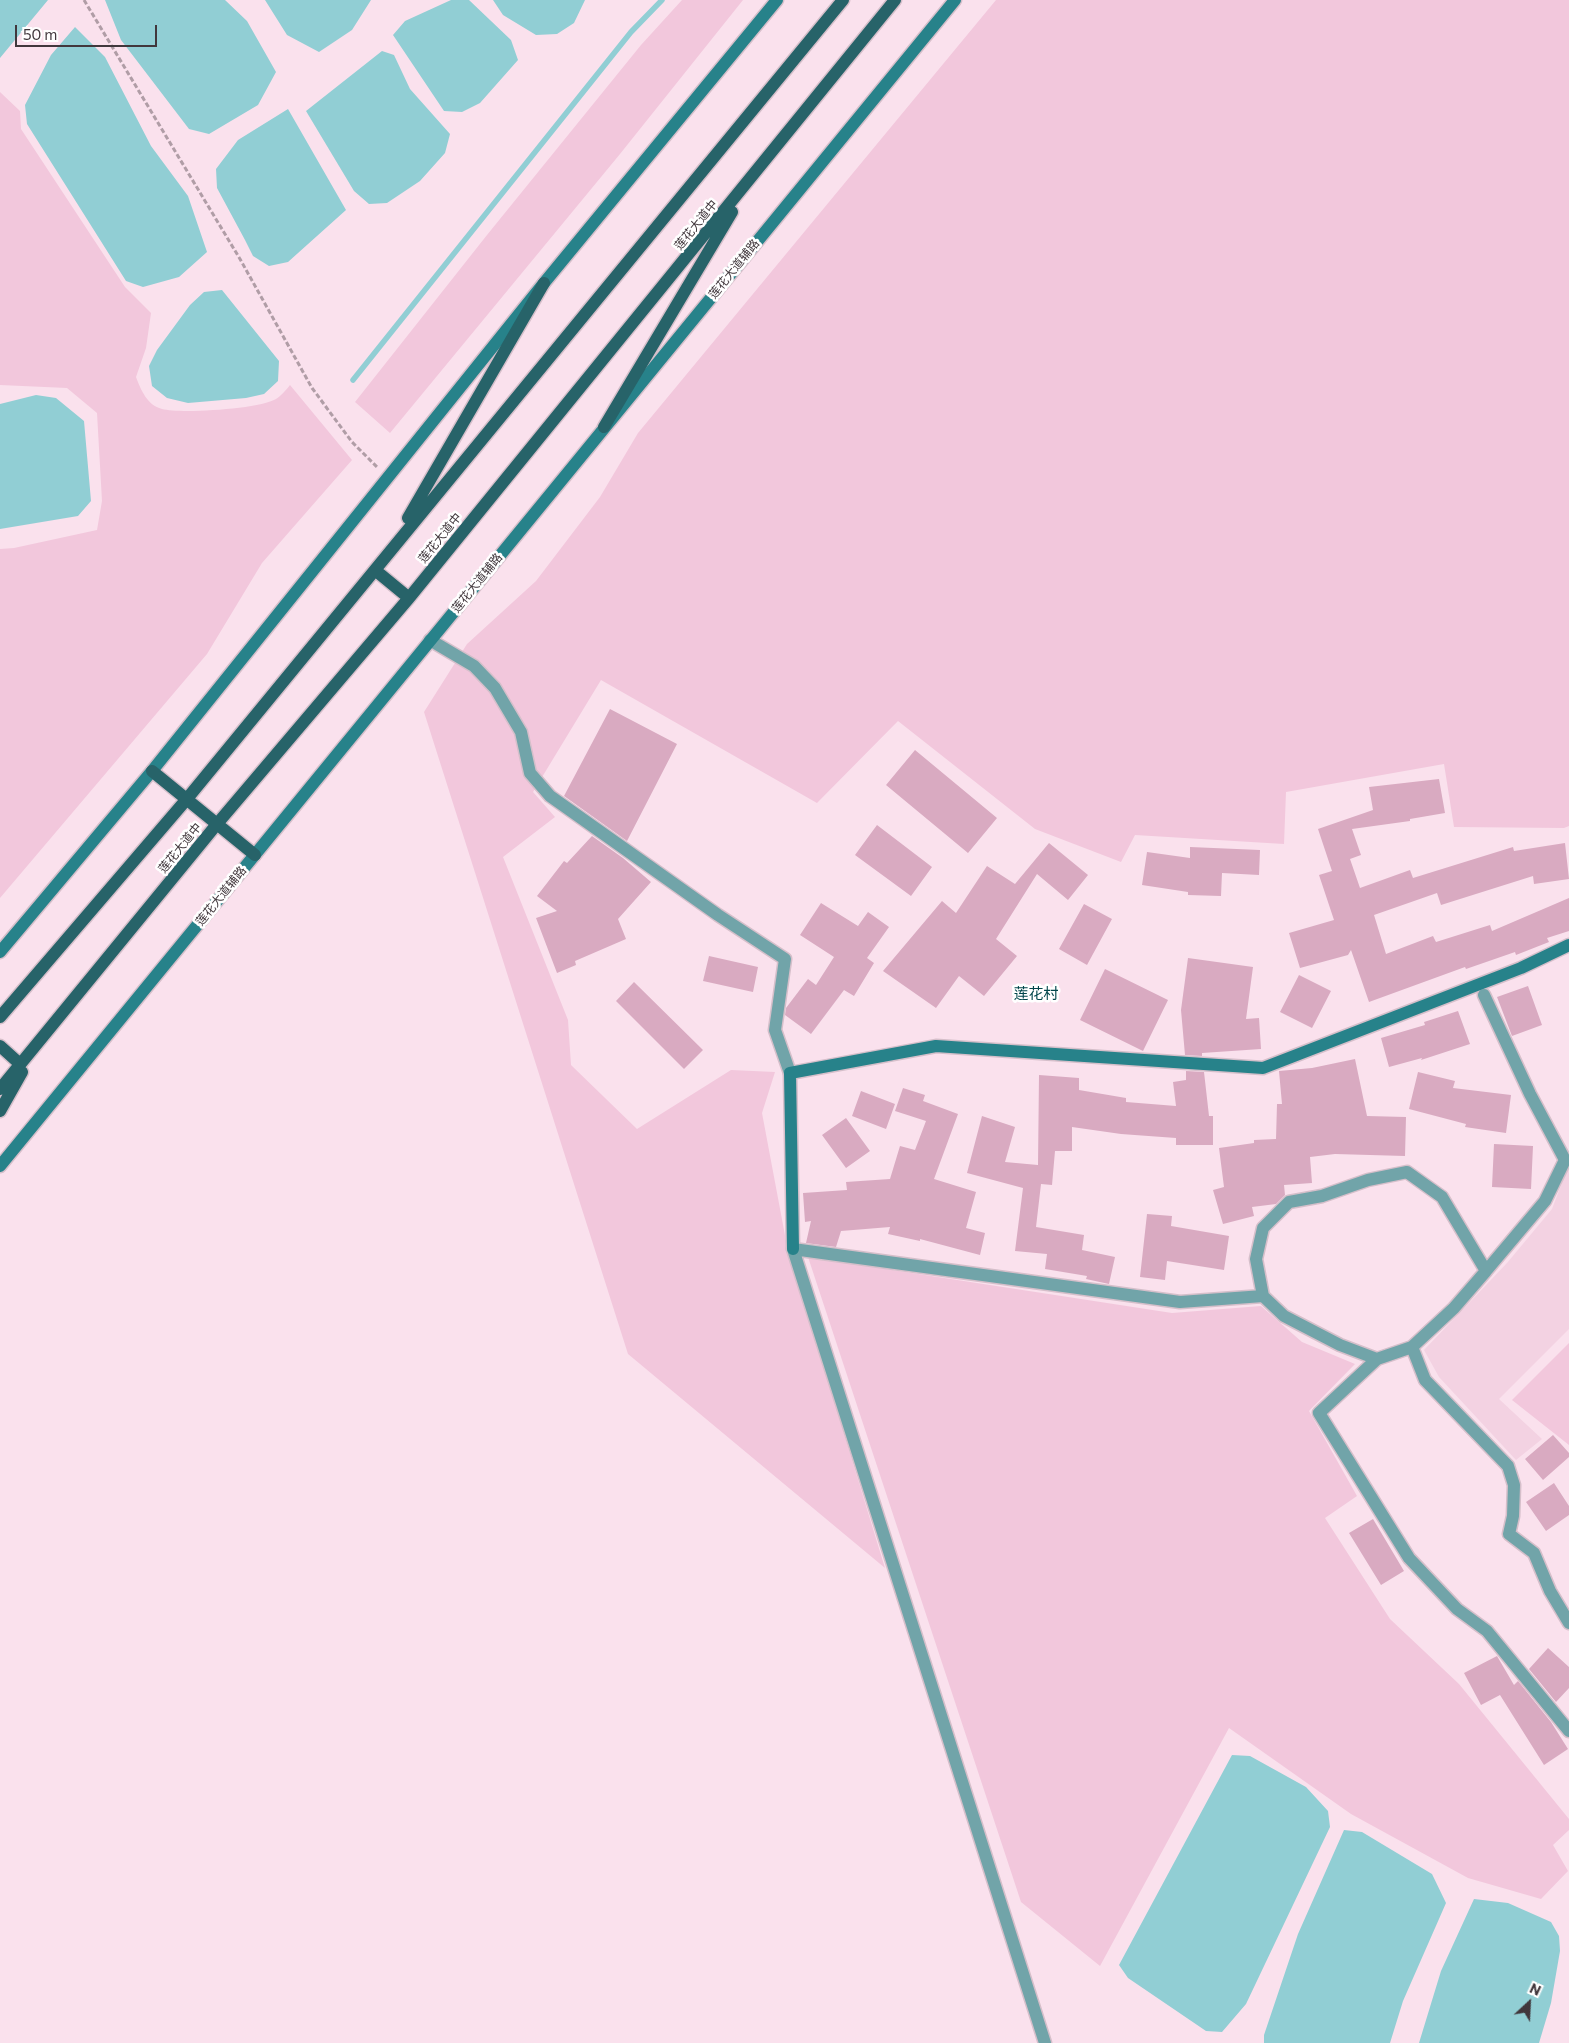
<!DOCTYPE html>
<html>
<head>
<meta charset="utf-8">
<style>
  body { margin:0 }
  #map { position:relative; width:1569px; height:2043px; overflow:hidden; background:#fae1ed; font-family:Commissioner,sans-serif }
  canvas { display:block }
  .north { position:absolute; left:1504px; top:1978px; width:50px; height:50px; -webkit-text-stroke:4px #fff; paint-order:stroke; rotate:25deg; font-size:14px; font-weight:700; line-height:20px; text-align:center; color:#41373c }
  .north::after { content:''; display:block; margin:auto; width:18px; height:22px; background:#41373c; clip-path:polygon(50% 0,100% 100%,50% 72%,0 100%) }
  .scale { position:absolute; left:15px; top:25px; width:142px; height:22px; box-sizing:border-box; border:2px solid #41373c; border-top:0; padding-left:6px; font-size:15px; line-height:18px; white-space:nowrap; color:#41373c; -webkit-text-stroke:4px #fff; paint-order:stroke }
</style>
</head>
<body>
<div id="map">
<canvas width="1569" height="2043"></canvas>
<div class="north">N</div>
<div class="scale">50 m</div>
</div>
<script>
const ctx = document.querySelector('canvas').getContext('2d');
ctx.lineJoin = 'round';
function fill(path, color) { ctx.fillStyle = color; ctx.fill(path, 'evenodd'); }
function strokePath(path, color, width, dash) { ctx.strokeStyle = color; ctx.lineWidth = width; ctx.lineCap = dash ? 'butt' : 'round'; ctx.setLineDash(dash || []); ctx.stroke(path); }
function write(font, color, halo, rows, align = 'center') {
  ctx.font = font + ' Commissioner,"Noto Sans SC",sans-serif'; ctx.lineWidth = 5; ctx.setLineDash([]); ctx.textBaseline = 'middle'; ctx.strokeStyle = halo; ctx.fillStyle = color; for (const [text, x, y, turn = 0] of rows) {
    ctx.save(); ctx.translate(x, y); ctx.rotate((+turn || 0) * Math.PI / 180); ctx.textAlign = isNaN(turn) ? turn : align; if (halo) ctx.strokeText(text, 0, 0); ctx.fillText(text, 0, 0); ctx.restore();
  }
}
const built = new Path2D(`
  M 1569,1164 L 1569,1329 L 1499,1399 L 1542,1439 L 1516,1460 L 1439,1377 L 1424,1350 L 1507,1263 L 1552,1209 Z`);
const green = new Path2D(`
  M 682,0 L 743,0 L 620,154 L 390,433 L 355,402 L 487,235 L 641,45 Z
  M 996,0 L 1569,0 L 1569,826 L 1564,828 L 1454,827 L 1444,764 L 1286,792 L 1284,844 L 1135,835 L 1121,862 L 1035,829 L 898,721 L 817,803 L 601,680 L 533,792 L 555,817 L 503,857 L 568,1020 L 571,1065 L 637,1129 L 731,1070 L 775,1072 L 762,1113 L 787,1246 L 885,1568 L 628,1354 L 424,712 L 467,644 L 536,581 L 600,497 L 638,433 Z
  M 0,92 L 20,111 L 21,129 L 125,287 L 151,313 L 146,348 L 136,377 C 141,390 147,405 162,409 C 181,414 260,409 276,399 C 281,396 286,390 290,385 L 352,460 L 262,563 L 207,654 L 0,898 L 0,549 L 14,548 L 97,530 L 102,501 L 97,413 L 67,388 L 0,385 Z
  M 808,1257 L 1172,1313 L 1261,1306 L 1302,1342 L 1355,1364 L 1309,1411 L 1357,1496 L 1325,1518 L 1390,1619 L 1459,1684 L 1569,1819 L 1569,1830 L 1553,1845 L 1568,1871 L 1541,1899 L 1468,1878 L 1351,1814 L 1229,1728 L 1100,1966 L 1021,1902 Z
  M 1569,1343 L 1569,1445 L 1512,1400 Z`);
const water = new Path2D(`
  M 0,0 L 48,0 L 0,58 Z
  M 105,0 L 225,0 L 247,21 L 276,72 L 258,105 L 209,134 L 189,129 L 121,40 Z
  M 265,0 L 371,0 L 352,30 L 319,52 L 287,35 Z
  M 451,0 L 469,0 L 511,40 L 518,60 L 480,103 L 462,112 L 444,111 L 393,35 L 405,21 Z
  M 493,0 L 585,0 L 574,23 L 557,34 L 536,35 L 503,15 Z
  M 75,27 L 105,57 L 151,146 L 188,196 L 207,252 L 179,277 L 143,287 L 126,281 L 27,124 L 25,105 L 51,55 Z
  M 382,51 L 394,55 L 410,89 L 450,134 L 445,153 L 420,181 L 387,203 L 369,204 L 354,191 L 306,111 Z
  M 288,109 L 346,210 L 288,262 L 269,266 L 253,256 L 245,240 L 217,188 L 216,169 L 238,140 Z
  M 222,290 L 279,361 L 278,381 L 264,394 L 246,398 L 188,403 L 167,398 L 152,386 L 149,366 L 157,350 L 190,305 L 204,292 Z
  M 36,395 L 56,398 L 84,421 L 91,501 L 78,516 L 0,529 L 0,404 Z
  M 1232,1755 L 1250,1756 L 1306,1787 L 1328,1811 L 1330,1827 L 1246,2004 L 1222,2032 L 1206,2031 L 1128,1978 L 1119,1965 Z
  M 1344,1830 L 1362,1832 L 1432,1874 L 1446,1903 L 1403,2001 L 1390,2043 L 1264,2043 L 1264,2035 L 1298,1934 Z
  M 1474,1899 L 1508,1903 L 1551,1922 L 1559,1936 L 1560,1951 L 1551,2003 L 1539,2043 L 1419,2043 L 1441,1971 Z`);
const stream = new Path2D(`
  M 353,380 L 631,32 L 662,0`);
const building = new Path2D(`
  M 610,709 L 677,744 L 627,841 L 564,796 Z
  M 915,750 L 997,818 L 968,853 L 886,785 Z
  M 1439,779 L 1445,813 L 1410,819 L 1410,821 L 1352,829 L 1361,855 L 1350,859 L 1360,888 L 1410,870 L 1413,878 L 1513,847 L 1514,851 L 1565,843 L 1569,879 L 1534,884 L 1533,876 L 1441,905 L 1437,893 L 1374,915 L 1386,954 L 1433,936 L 1436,942 L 1490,925 L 1492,931 L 1569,898 L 1569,931 L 1547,938 L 1549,942 L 1516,955 L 1515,952 L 1466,969 L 1465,967 L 1369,1002 L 1351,950 L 1348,955 L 1300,968 L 1289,933 L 1334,920 L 1319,875 L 1332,871 L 1318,829 L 1373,810 L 1369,787 Z
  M 877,825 L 932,867 L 911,896 L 855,855 Z
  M 592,836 L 623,858 L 651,882 L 618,919 L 626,939 L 575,961 L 576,965 L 557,973 L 536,918 L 557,911 L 537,896 L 564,861 L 567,863 Z
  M 1049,843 L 1088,875 L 1068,900 L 1037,874 L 996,939 L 1017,956 L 984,996 L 959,976 L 936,1008 L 883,971 L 942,901 L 956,913 L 987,866 L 1015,884 Z
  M 1190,847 L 1260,850 L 1259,875 L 1222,873 L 1221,896 L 1188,895 L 1188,892 L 1142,885 L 1147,852 L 1190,858 Z
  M 821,903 L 858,926 L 868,912 L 889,927 L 867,958 L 874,963 L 854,996 L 844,990 L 811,1034 L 785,1015 L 786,1008 L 808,979 L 816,985 L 834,957 L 800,935 Z
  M 1084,904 L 1112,919 L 1087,965 L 1059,949 Z
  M 709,956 L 758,967 L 753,992 L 703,981 Z
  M 1188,958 L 1253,967 L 1246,1019 L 1259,1018 L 1261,1049 L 1202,1053 L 1202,1056 L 1185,1055 L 1181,1010 Z
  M 1105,969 L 1168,1000 L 1143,1051 L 1080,1020 Z
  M 1299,975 L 1331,991 L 1312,1028 L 1280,1012 Z
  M 634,982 L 703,1050 L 684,1069 L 616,1001 Z
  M 1528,986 L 1542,1025 L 1512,1036 L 1497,997 Z
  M 1458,1011 L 1470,1044 L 1421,1060 L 1422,1058 L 1389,1067 L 1381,1038 L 1425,1025 L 1424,1022 Z
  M 1355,1059 L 1367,1116 L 1406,1117 L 1405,1156 L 1335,1154 L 1310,1157 L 1312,1183 L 1284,1185 L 1285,1195 L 1276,1204 L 1252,1207 L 1254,1216 L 1223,1224 L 1213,1190 L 1224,1187 L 1219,1148 L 1254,1143 L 1254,1140 L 1276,1139 L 1277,1104 L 1282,1104 L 1279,1071 L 1312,1068 Z
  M 1186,1071 L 1204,1072 L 1209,1116 L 1213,1116 L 1213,1145 L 1176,1145 L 1176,1138 L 1121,1134 L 1072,1127 L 1072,1151 L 1055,1151 L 1052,1185 L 1041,1184 L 1036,1227 L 1084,1235 L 1082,1250 L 1115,1257 L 1109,1284 L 1086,1279 L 1087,1276 L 1045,1269 L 1047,1254 L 1015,1251 L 1023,1188 L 967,1173 L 982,1116 L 1015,1127 L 1005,1162 L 1038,1165 L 1039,1075 L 1079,1078 L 1079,1090 L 1126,1098 L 1126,1102 L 1176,1106 L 1173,1082 L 1186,1080 Z
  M 1418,1072 L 1455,1081 L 1453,1088 L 1511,1095 L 1506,1133 L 1465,1127 L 1466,1124 L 1409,1109 Z
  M 903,1088 L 925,1095 L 923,1101 L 958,1114 L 934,1179 L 976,1192 L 966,1228 L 985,1233 L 980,1255 L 920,1239 L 920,1241 L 888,1234 L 890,1227 L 841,1231 L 836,1247 L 806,1243 L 811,1221 L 805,1222 L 803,1193 L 847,1190 L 846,1182 L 890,1179 L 900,1146 L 915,1150 L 926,1121 L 895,1111 Z
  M 861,1091 L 895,1104 L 886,1129 L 852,1116 Z
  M 846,1118 L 870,1151 L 846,1168 L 822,1135 Z
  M 1494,1144 L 1533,1146 L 1531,1189 L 1492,1187 Z
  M 1147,1214 L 1172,1216 L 1171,1226 L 1229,1236 L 1224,1270 L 1167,1261 L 1165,1280 L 1140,1277 Z
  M 1553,1435 L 1569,1453 L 1569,1457 L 1543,1480 L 1525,1459 Z
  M 1554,1483 L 1569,1506 L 1569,1515 L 1546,1531 L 1526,1502 Z
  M 1373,1519 L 1404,1571 L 1381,1585 L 1349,1533 Z
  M 1548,1648 L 1569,1667 L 1569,1688 L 1556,1702 L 1529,1669 Z
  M 1497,1656 L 1514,1685 L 1518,1681 L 1551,1722 L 1568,1749 L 1544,1765 L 1500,1695 L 1481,1705 L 1464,1673 Z`);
const path = new Path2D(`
  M 84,0 L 240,259 L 312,388 L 352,442 L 378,468`);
const street = new Path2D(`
  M 430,640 L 474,666 L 495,688 L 521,732 L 530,773 L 550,796 L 718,915 L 785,959 L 775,1030 L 790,1073
  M 1484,995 L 1530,1094 L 1565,1160 L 1545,1201 L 1486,1271
  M 1263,1296 L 1256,1259 L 1263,1228 L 1289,1202 L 1322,1196 L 1368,1180 L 1407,1172 L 1442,1197 L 1486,1271 L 1454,1308 L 1412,1347 L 1377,1359
  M 1412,1347 L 1425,1380 L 1508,1466 L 1514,1485 L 1513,1516 L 1509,1534 L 1534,1553 L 1550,1591 L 1569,1623
  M 1045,2043 L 793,1249 L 1180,1302 L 1263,1296 L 1284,1316 L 1340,1345 L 1377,1359 L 1319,1413 L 1409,1558 L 1457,1609 L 1487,1631 L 1569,1731`);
const secondary = new Path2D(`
  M 0,952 L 152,771 L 544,283 L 777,0
  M 0,1166 L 955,0
  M 793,1249 L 790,1073 L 936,1046 L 1263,1068 L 1521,968 L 1569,945`);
const primary = new Path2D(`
  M 604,427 L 732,212
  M 408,518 L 544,283
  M 375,570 L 409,598
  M 152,771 L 255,855
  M 0,1017 L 186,800 L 843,0
  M 0,1046 L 20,1064
  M 0,1089 L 217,824 L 409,598 L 895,0
  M 0,1111 L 22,1072`);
const streetNames = [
  ["莲花大道中",696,225,-51],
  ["莲花大道辅路",734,269,-51],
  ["莲花大道中",440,538,-51],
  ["莲花大道辅路",477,583,-51],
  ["莲花大道中",180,848,-51],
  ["莲花大道辅路",221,896,-51]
];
const quarterNames = [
  ["莲花村",1036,994]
];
fill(built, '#f3d2e2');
fill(green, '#f2c7dc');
fill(water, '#91ced4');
strokePath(stream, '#91ced4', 5.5);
fill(building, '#d9aac1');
strokePath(street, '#d5bfca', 15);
strokePath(secondary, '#d5bfca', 15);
strokePath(primary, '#d5bfca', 15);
strokePath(path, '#b09da6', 3, [5, 2.5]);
strokePath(street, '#71a4a9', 12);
strokePath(secondary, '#27828a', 12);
strokePath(primary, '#276369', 12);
write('12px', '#41373c', '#fff', streetNames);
write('15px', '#02464b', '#fff', quarterNames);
</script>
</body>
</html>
